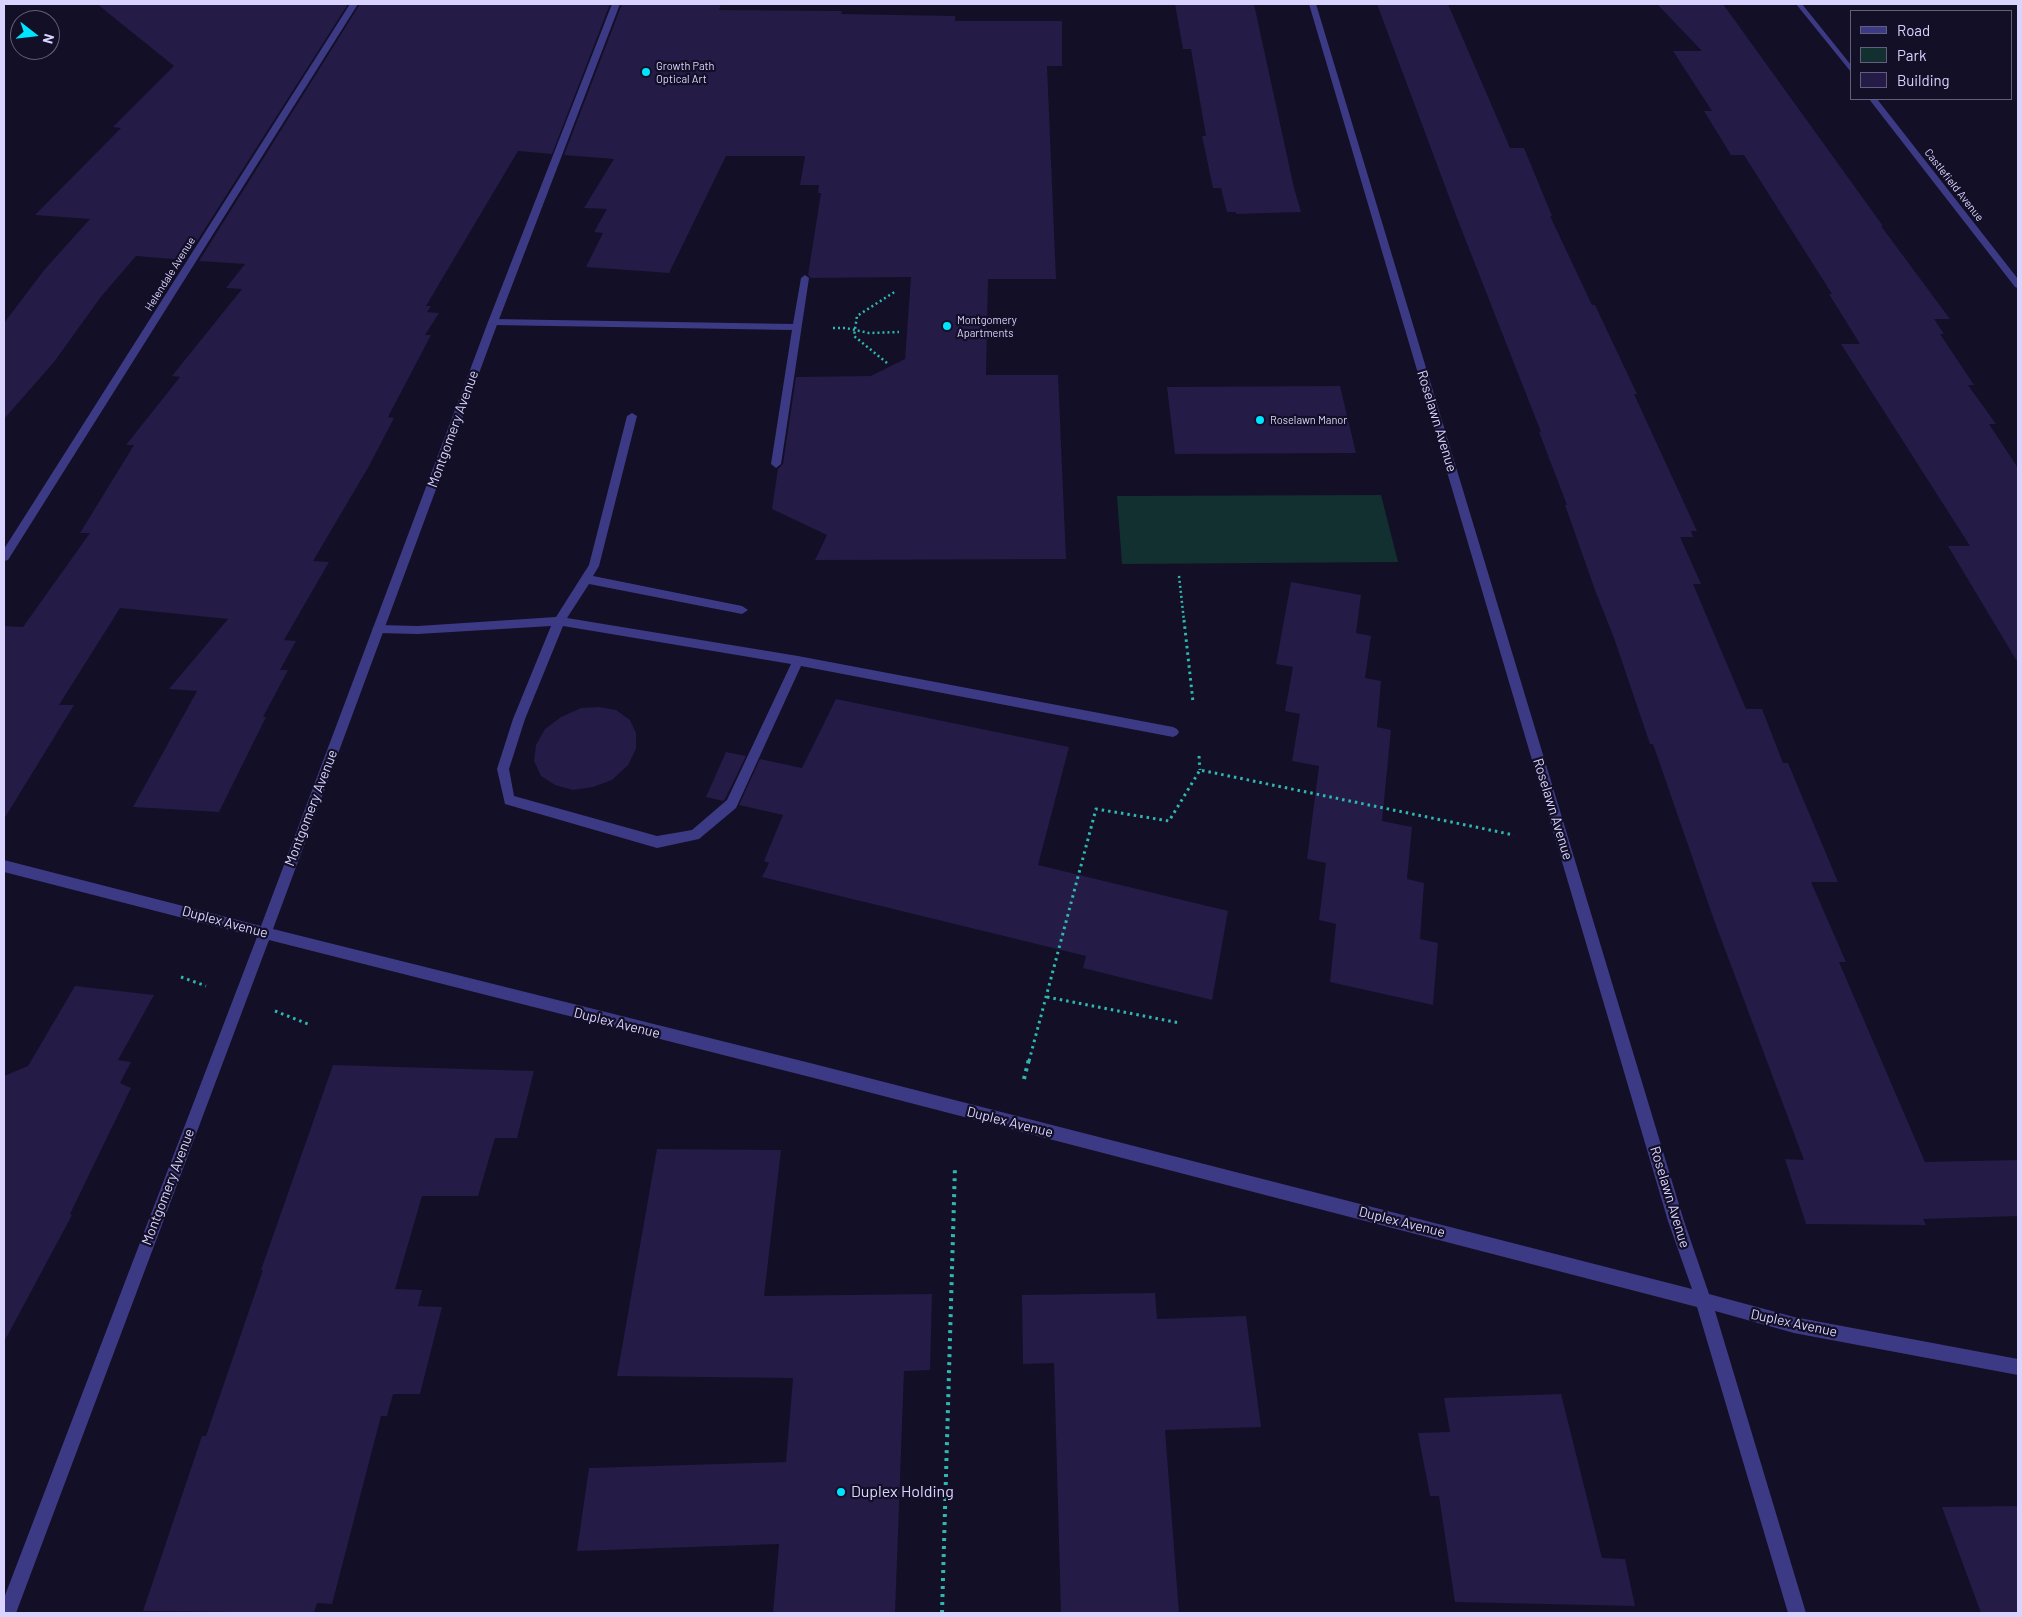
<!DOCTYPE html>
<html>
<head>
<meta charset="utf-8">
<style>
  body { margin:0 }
  #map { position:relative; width:2022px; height:1617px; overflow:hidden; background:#130f26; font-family:Barlow,sans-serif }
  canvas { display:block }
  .frame { position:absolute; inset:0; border:5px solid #d9d4ff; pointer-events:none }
  .legend { position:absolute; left:1850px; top:10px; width:162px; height:90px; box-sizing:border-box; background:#130f26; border:1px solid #625e7d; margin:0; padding:6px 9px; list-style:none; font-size:15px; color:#d9d4ff }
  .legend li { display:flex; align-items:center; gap:10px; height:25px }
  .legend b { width:25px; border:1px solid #625e7d }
  .north { position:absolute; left:10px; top:10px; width:50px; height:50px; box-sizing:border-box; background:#130f26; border:1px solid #625e7d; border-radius:50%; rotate:106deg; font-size:14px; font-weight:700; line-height:20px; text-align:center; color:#d9d4ff }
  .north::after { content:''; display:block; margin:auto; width:18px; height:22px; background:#00e5ff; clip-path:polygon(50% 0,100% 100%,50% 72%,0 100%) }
</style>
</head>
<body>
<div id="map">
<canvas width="2022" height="1617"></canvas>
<div class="frame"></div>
<ul class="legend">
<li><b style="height:6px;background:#3d3a85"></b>Road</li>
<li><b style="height:14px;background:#12302f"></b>Park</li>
<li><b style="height:14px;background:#241b47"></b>Building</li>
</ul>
<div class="north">N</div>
</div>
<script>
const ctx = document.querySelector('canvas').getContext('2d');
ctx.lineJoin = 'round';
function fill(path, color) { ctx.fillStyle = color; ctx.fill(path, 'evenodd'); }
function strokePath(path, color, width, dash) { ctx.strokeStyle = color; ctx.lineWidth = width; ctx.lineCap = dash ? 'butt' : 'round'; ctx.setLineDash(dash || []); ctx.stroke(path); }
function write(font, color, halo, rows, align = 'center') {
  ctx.font = font + ' Barlow,sans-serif'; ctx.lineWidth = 4.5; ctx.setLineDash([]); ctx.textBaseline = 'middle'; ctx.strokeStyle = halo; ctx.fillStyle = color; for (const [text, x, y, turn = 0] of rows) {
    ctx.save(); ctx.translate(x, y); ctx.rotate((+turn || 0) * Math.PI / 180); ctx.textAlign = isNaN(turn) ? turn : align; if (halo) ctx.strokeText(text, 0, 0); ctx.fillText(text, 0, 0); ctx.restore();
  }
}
const green = new Path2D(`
  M 1381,495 L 1398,562 L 1122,564 L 1117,496 Z`);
const building = new Path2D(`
  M 97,4 L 348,4 L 185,260 L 136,256 L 100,298 L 54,362 L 4,419 L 4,323 L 45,269 L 90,219 L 35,215 L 121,128 L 113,127 L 174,66 Z
  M 360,4 L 610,4 L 552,154 L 518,151 L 426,306 L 431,306 L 427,312 L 439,313 L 425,335 L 431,335 L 388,417 L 394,418 L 369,466 L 313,561 L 329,562 L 284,640 L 296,641 L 280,670 L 288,670 L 263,717 L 266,717 L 219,812 L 133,807 L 197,691 L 169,689 L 228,619 L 120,608 L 59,705 L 74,705 L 4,819 L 4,626 L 23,627 L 90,533 L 80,533 L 134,445 L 126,445 L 180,377 L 172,376 L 242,289 L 226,288 L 245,264 L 199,261 Z
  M 622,4 L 721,4 L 719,10 L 842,11 L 841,14 L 955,16 L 955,21 L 1062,21 L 1062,66 L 1047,66 L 1056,279 L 988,279 L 986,375 L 1058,375 L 1066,559 L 815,560 L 827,535 L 772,509 L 778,469 L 783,464 L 796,377 L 871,376 L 905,359 L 911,277 L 811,278 L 808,275 L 821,193 L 818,193 L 819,185 L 800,185 L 805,156 L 726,156 L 669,273 L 586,267 L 603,233 L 594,232 L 607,209 L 584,208 L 614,159 L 564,155 Z
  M 1175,4 L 1254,4 L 1294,188 L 1301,212 L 1236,214 L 1236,212 L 1227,212 L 1221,188 L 1213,188 L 1202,136 L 1206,136 L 1191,49 L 1183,49 Z
  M 1377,4 L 1448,4 L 1510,148 L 1524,148 L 1552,216 L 1550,216 L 1592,305 L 1595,305 L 1637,394 L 1634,394 L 1697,531 L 1691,531 L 1693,537 L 1680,537 L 1701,584 L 1693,584 L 1746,709 L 1762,709 L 1783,763 L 1788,763 L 1838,882 L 1811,882 L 1846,962 L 1839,962 L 1925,1162 L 2018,1160 L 2018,1216 L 1923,1219 L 1926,1225 L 1806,1224 L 1785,1159 L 1804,1160 L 1714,920 L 1653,744 L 1650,744 L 1614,638 L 1595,590 L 1565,505 L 1567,505 L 1539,432 L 1541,432 L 1457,218 Z
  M 1657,4 L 1723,4 L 1883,226 L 1881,226 L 1950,319 L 1934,319 L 1944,334 L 1940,334 L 1974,385 L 1968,385 L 1996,424 L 1989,424 L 2018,468 L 2018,663 L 1948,546 L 1970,546 L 1841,344 L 1860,344 L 1829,294 L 1832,294 L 1744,155 L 1731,155 L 1704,111 L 1712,111 L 1673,51 L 1702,51 Z
  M 1340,386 L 1356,453 L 1175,454 L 1167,387 Z
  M 1291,582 L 1361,595 L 1356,633 L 1371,636 L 1365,678 L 1381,681 L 1377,727 L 1391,730 L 1382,821 L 1412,827 L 1407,879 L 1424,883 L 1420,939 L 1438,943 L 1433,1005 L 1330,982 L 1336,924 L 1319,920 L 1326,863 L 1307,859 L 1319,766 L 1292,761 L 1300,714 L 1285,711 L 1293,667 L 1276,664 Z
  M 836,699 L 1069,747 L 1038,865 L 1228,911 L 1212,1000 L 1083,968 L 1086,956 L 762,877 L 769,863 L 764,861 L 783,815 L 739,805 L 760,759 L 802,768 Z
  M 599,707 L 616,710 L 630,720 L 636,733 L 636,749 L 628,765 L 612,780 L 593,787 L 573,790 L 555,785 L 541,776 L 534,761 L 536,745 L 545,729 L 561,717 L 581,708 Z
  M 726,752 L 746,756 L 725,799 L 723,801 L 706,797 Z
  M 75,986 L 154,995 L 118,1060 L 131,1062 L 120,1083 L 131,1088 L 70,1214 L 72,1215 L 4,1342 L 4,1076 L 28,1066 Z
  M 333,1065 L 534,1071 L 517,1138 L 495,1138 L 478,1196 L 422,1196 L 395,1289 L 422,1290 L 418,1306 L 442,1307 L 420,1394 L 393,1394 L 387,1416 L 381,1416 L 332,1604 L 317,1603 L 314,1613 L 143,1611 L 202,1436 L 206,1436 L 263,1270 L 261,1270 Z
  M 657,1149 L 781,1150 L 764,1296 L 932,1294 L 930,1370 L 904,1371 L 895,1613 L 773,1613 L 779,1544 L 577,1551 L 589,1468 L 786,1462 L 793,1378 L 617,1376 Z
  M 1155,1293 L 1157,1319 L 1246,1316 L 1261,1427 L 1165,1430 L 1179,1613 L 1061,1613 L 1054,1363 L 1023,1364 L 1022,1295 Z
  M 1561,1394 L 1602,1558 L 1625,1559 L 1635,1606 L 1455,1602 L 1439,1496 L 1430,1496 L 1418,1433 L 1450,1432 L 1444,1398 Z
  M 2018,1506 L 2018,1613 L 1981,1613 L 1942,1507 Z`);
const pathFar2 = new Path2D(`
  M 833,328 L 846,328 L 869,333 L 899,332
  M 887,363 L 854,336 L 857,316 L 896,291
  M 1179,576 L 1184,621`);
const pathFar1 = new Path2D(`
  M 1184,620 L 1193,702
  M 1199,756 L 1200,770
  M 181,977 L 206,986
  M 1047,997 L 1180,1023
  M 275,1011 L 308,1024
  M 1029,1061 L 1096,809 L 1169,821 L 1200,770 L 1514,835`);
const path = new Path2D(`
  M 1024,1079 L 1029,1059
  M 942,1613 L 955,1166`);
const lane = new Path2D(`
  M 805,275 L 809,278 L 781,464 L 776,468 L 771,464 L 792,330 L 493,325 L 488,322 L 493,319 L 793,324 L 801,278 Z
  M 632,413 L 637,416 L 599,566 L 593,576 L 742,606 L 748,610 L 742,614 L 589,584 L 567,618 L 798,656 L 1173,727 L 1177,729 L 1179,732 L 1177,735 L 1173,737 L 801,666 L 736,808 L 699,839 L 657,848 L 505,804 L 497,769 L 513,719 L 551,626 L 418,634 L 378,633 L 372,629 L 378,625 L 418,626 L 556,617 L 589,565 L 627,416 ZM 563,626 L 791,664 L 727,800 L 692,830 L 657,836 L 514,796 L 509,769 L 525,719 Z`);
const street = new Path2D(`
  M 350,4 L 358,4 L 8,560 L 4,561 L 4,549 Z
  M 612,4 L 620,4 L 498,322 L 273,929 L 814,1064 L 1692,1289 L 1668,1221 L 1309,4 L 1316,4 L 1684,1221 L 1709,1294 L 1794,1317 L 2018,1359 L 2018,1375 L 1794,1333 L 1715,1311 L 1806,1613 L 1788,1613 L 1697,1307 L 814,1078 L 269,940 L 16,1613 L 4,1613 L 4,1598 L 257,937 L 4,872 L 4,860 L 261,926 L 488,322 Z
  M 1796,4 L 1802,4 L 1851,65 L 1851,72 Z
  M 1869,99 L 1877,99 L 2018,279 L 2018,288 L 2015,287 Z`);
const markers = [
  [646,72,5,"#00e5ff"],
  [947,326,5,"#00e5ff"],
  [1260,420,5,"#00e5ff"],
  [841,1492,5,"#00e5ff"]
];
const farPoinames = [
  ["Growth Path",656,66],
  ["Optical Art",656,79],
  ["Montgomery",957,320],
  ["Apartments",957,333],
  ["Roselawn Manor",1270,420]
];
const farStreetnames = [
  ["Castlefield Avenue",1954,185,52],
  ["Helendale Avenue",170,274,-58]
];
const streetNames = [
  ["Roselawn Avenue",1437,421,73],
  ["Montgomery Avenue",453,429,-70],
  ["Montgomery Avenue",311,808,-69],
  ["Roselawn Avenue",1553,809,73],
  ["Duplex Avenue",225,922,15],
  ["Duplex Avenue",617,1023,14],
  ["Duplex Avenue",1010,1122,14],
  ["Montgomery Avenue",168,1187,-69],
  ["Roselawn Avenue",1670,1197,73],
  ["Duplex Avenue",1402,1222,14],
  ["Duplex Avenue",1794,1323,12]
];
const nearPoinames = [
  ["Duplex Holding",851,1492]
];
fill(green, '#12302f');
fill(building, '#241b47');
strokePath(pathFar2, '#2fb8b0', 2.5, [2, 3]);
strokePath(pathFar1, '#2fb8b0', 3, [2.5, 4]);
strokePath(path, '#2fb8b0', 4, [3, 5]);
fill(lane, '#3d3a85');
fill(street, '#3d3a85');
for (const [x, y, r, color] of markers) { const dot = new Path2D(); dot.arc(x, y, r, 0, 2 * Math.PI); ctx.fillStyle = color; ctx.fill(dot); strokePath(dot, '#130f26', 2); }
write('11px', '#d9d4ff', '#130f26', farPoinames, 'left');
write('11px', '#d9d4ff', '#130f26', farStreetnames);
write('14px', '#d9d4ff', '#130f26', streetNames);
write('16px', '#d9d4ff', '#130f26', nearPoinames, 'left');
</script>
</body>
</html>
